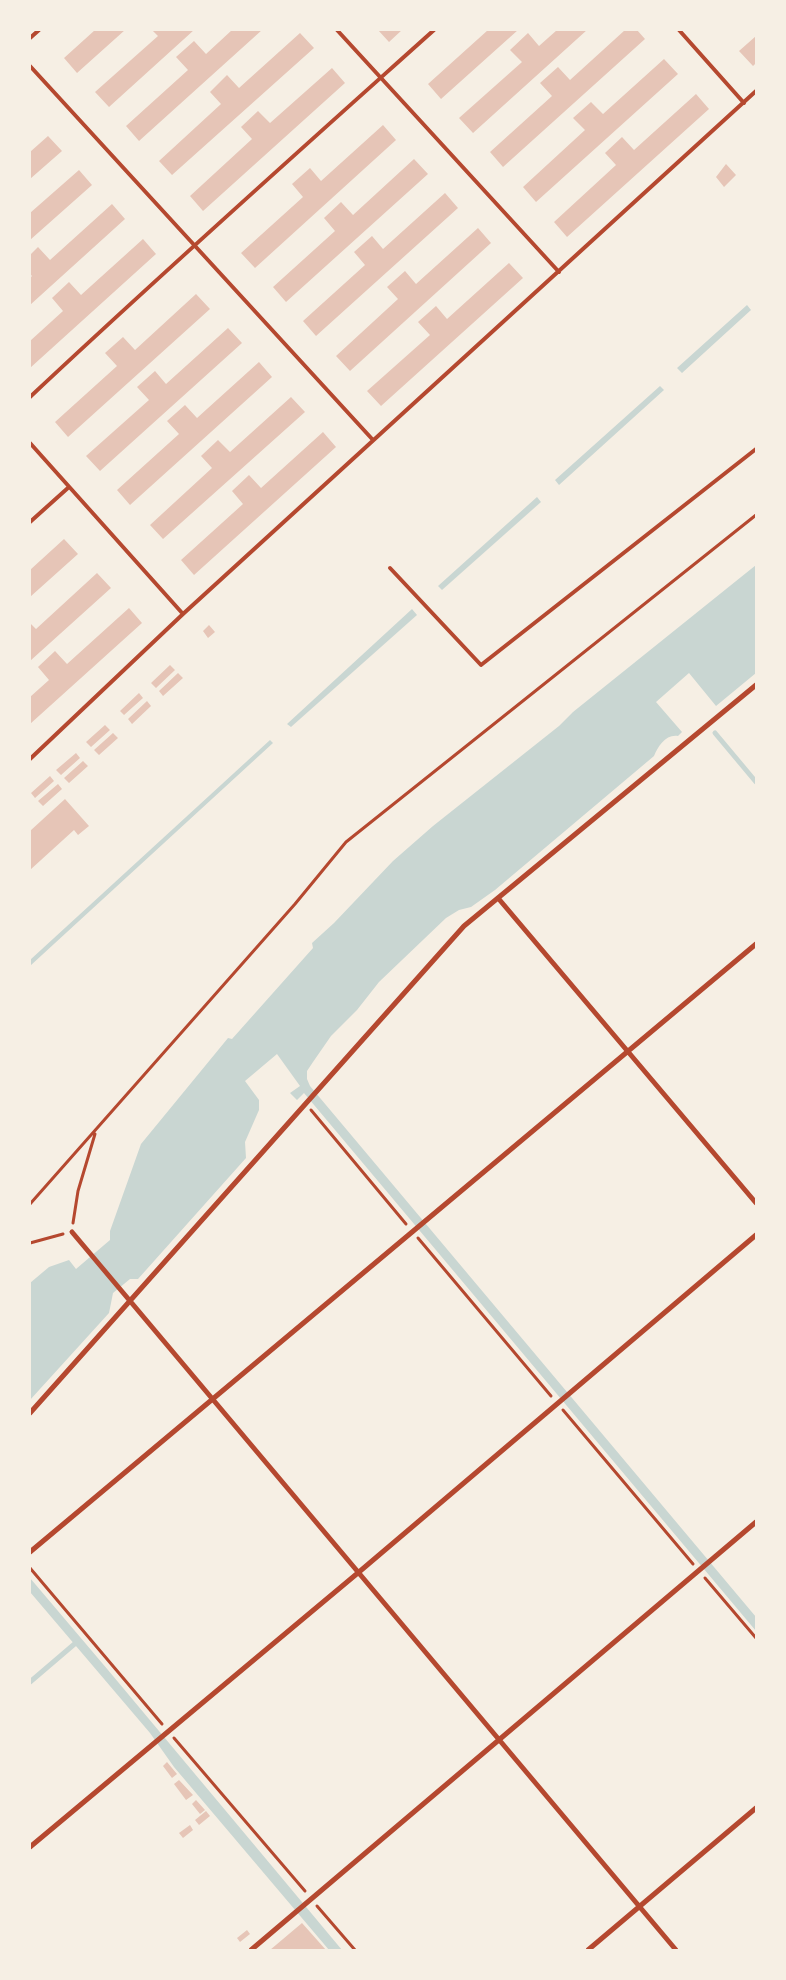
<!DOCTYPE html>
<html>
<head>
<meta charset="utf-8">
<style>
  body { margin:0 }
  #map { position:relative; width:786px; height:1980px; overflow:hidden; background:#f6efe4; font-family:"Golos Text",sans-serif }
  canvas { display:block }
  .frame { position:absolute; inset:0; border:31px solid #f6efe4; pointer-events:none }
</style>
</head>
<body>
<div id="map">
<canvas width="786" height="1980"></canvas>
<div class="frame"></div>
</div>
<script>
const ctx = document.querySelector('canvas').getContext('2d');
ctx.lineJoin = 'round';
function fill(path, color) { ctx.fillStyle = color; ctx.fill(path, 'evenodd'); }
function strokePath(path, color, width, dash) { ctx.strokeStyle = color; ctx.lineWidth = width; ctx.lineCap = dash ? 'butt' : 'round'; ctx.setLineDash(dash || []); ctx.stroke(path); }
const water = new Path2D(`
  M 747,305 L 751,310 L 682,373 L 677,368 Z
  M 660,386 L 664,390 L 559,485 L 555,480 Z
  M 537,497 L 541,502 L 442,590 L 438,586 Z
  M 756,565 L 756,673 L 716,706 L 689,673 L 656,702 L 682,732 L 678,736 C 666,734 658,746 654,756 L 495,890 L 471,907 L 459,910 L 446,918 L 379,982 L 357,1010 L 331,1036 L 313,1062 L 307,1071 L 307,1079 L 310,1086 L 756,1617 L 756,1631 L 304,1093 L 297,1100 L 290,1093 L 300,1086 L 277,1054 L 245,1081 L 259,1100 L 259,1110 L 245,1142 L 246,1158 L 138,1279 L 130,1279 L 113,1293 L 109,1313 L 30,1400 L 30,1283 L 49,1267 L 69,1260 L 76,1269 L 110,1240 L 110,1231 L 141,1144 L 228,1038 L 232,1039 L 313,948 L 312,943 L 334,923 L 393,861 L 433,826 L 559,726 L 573,712 Z
  M 412,609 L 417,615 L 291,727 L 287,724 Z
  M 270,740 L 273,743 L 30,966 L 30,960 Z
  M 30,1578 C 135,1701 238,1826 342,1950 L 329,1950 L 174,1767 L 150,1733 L 30,1592 Z`);
const stream = new Path2D(`
  M 715,733 L 756,782
  M 30,1682 L 78,1641`);
const building = new Path2D(`
  M 95,30 L 125,30 L 77,73 L 64,58 Z
  M 152,30 L 194,30 L 109,107 L 95,92 L 158,36 Z
  M 232,30 L 262,30 L 139,141 L 126,126 L 188,70 L 176,57 L 194,41 L 206,54 Z
  M 378,30 L 402,30 L 389,42 Z
  M 488,30 L 518,30 L 441,99 L 428,84 Z
  M 557,30 L 587,30 L 473,133 L 459,118 L 522,62 L 510,50 L 528,33 L 539,46 Z
  M 625,30 L 637,30 L 645,39 L 503,167 L 490,152 L 552,96 L 540,83 L 558,67 L 570,80 Z
  M 300,33 L 314,48 L 172,175 L 159,161 L 221,104 L 210,92 L 227,75 L 239,88 Z
  M 756,36 L 756,63 L 753,66 L 739,51 Z
  M 664,59 L 678,74 L 536,202 L 523,187 L 585,130 L 573,118 L 591,102 L 603,114 Z
  M 332,68 L 345,83 L 203,211 L 190,196 L 252,139 L 241,127 L 258,111 L 270,123 Z
  M 696,94 L 709,109 L 567,237 L 554,222 L 616,165 L 605,153 L 622,137 L 634,150 Z
  M 383,125 L 396,140 L 255,268 L 241,253 L 303,197 L 292,184 L 310,168 L 321,181 Z
  M 48,136 L 62,151 L 30,179 L 30,152 Z
  M 414,159 L 428,174 L 286,302 L 273,287 L 335,231 L 324,218 L 341,202 L 353,215 Z
  M 726,164 L 736,175 L 724,187 L 716,177 Z
  M 79,170 L 92,185 L 30,240 L 30,213 Z
  M 445,193 L 458,208 L 316,336 L 303,321 L 365,265 L 354,252 L 372,236 L 383,249 Z
  M 112,204 L 125,219 L 30,305 L 30,278 L 32,276 L 30,274 L 30,255 L 38,247 L 50,260 Z
  M 478,228 L 491,243 L 350,371 L 336,356 L 398,299 L 387,287 L 405,271 L 416,284 Z
  M 143,239 L 156,254 L 30,368 L 30,341 L 63,311 L 52,298 L 69,282 L 81,295 Z
  M 509,263 L 523,278 L 381,406 L 367,391 L 430,335 L 418,322 L 436,306 L 447,319 Z
  M 196,294 L 210,309 L 68,437 L 55,422 L 117,366 L 105,353 L 123,337 L 135,350 Z
  M 228,328 L 242,343 L 100,471 L 86,456 L 149,400 L 137,387 L 155,371 L 166,384 Z
  M 259,362 L 272,377 L 130,505 L 117,490 L 179,434 L 167,421 L 185,405 L 197,418 Z
  M 291,397 L 305,412 L 163,539 L 150,525 L 212,468 L 201,456 L 218,440 L 230,452 Z
  M 323,432 L 336,447 L 194,575 L 181,560 L 243,504 L 232,491 L 249,475 L 261,488 Z
  M 64,539 L 78,554 L 30,597 L 30,570 Z
  M 97,573 L 111,588 L 30,661 L 30,623 L 36,629 Z
  M 129,608 L 142,623 L 30,724 L 30,697 L 49,680 L 38,667 L 55,651 L 67,664 Z
  M 209,625 L 215,632 L 208,638 L 203,631 Z
  M 170,665 L 175,670 L 156,688 L 151,683 Z
  M 178,673 L 183,678 L 163,696 L 159,691 Z
  M 139,693 L 143,698 L 124,715 L 120,711 Z
  M 147,701 L 151,706 L 132,724 L 128,719 Z
  M 105,725 L 110,730 L 91,747 L 86,742 Z
  M 113,733 L 118,738 L 99,755 L 94,750 Z
  M 76,753 L 80,758 L 61,775 L 56,770 Z
  M 83,761 L 88,766 L 69,783 L 64,778 Z
  M 50,776 L 54,781 L 35,798 L 31,793 Z
  M 58,784 L 62,789 L 43,806 L 38,801 Z
  M 65,799 L 89,826 L 78,835 L 74,830 L 30,870 L 30,831 Z
  M 167,1762 L 177,1774 L 172,1778 L 163,1766 Z
  M 179,1780 L 193,1795 L 186,1800 L 174,1784 Z
  M 196,1800 L 205,1810 L 200,1814 L 192,1804 Z
  M 206,1811 L 210,1816 L 199,1825 L 195,1820 Z
  M 190,1825 L 193,1830 L 183,1838 L 179,1833 Z
  M 302,1923 L 326,1950 L 270,1950 Z
  M 247,1930 L 250,1934 L 240,1942 L 237,1938 Z`);
const path = new Path2D(`
  M 311,1110 L 406,1224
  M 30,1204 L 295,904 L 346,842 L 756,515
  M 73,1223 L 78,1191 L 95,1134
  M 418,1238 L 551,1396
  M 30,1243 L 63,1234
  M 563,1410 L 693,1564
  M 30,1568 L 162,1724
  M 705,1578 L 756,1638
  M 174,1738 L 305,1891
  M 317,1906 L 355,1950`);
const service = new Path2D(`
  M 337,30 L 559,272
  M 679,30 L 744,103
  M 30,38 L 39,30
  M 30,66 L 373,440
  M 30,397 C 163,272 299,151 434,30
  M 30,443 L 183,614
  M 30,522 L 69,487
  M 390,568 L 481,665 L 756,449
  M 30,759 L 183,614 L 756,91`);
const minor = new Path2D(`
  M 498,898 L 756,1203
  M 72,1232 L 676,1950
  M 30,1413 L 464,926 L 756,685
  M 30,1552 L 756,944
  M 30,1847 L 359,1572 L 756,1235
  M 251,1950 L 756,1522
  M 588,1950 L 756,1808`);
fill(water, '#c9d6d2');
strokePath(stream, '#c9d6d2', 5);
fill(building, '#e6c5b7');
strokePath(path, '#b5482f', 3);
strokePath(service, '#b5482f', 4);
strokePath(minor, '#b5482f', 5);
</script>
</body>
</html>
